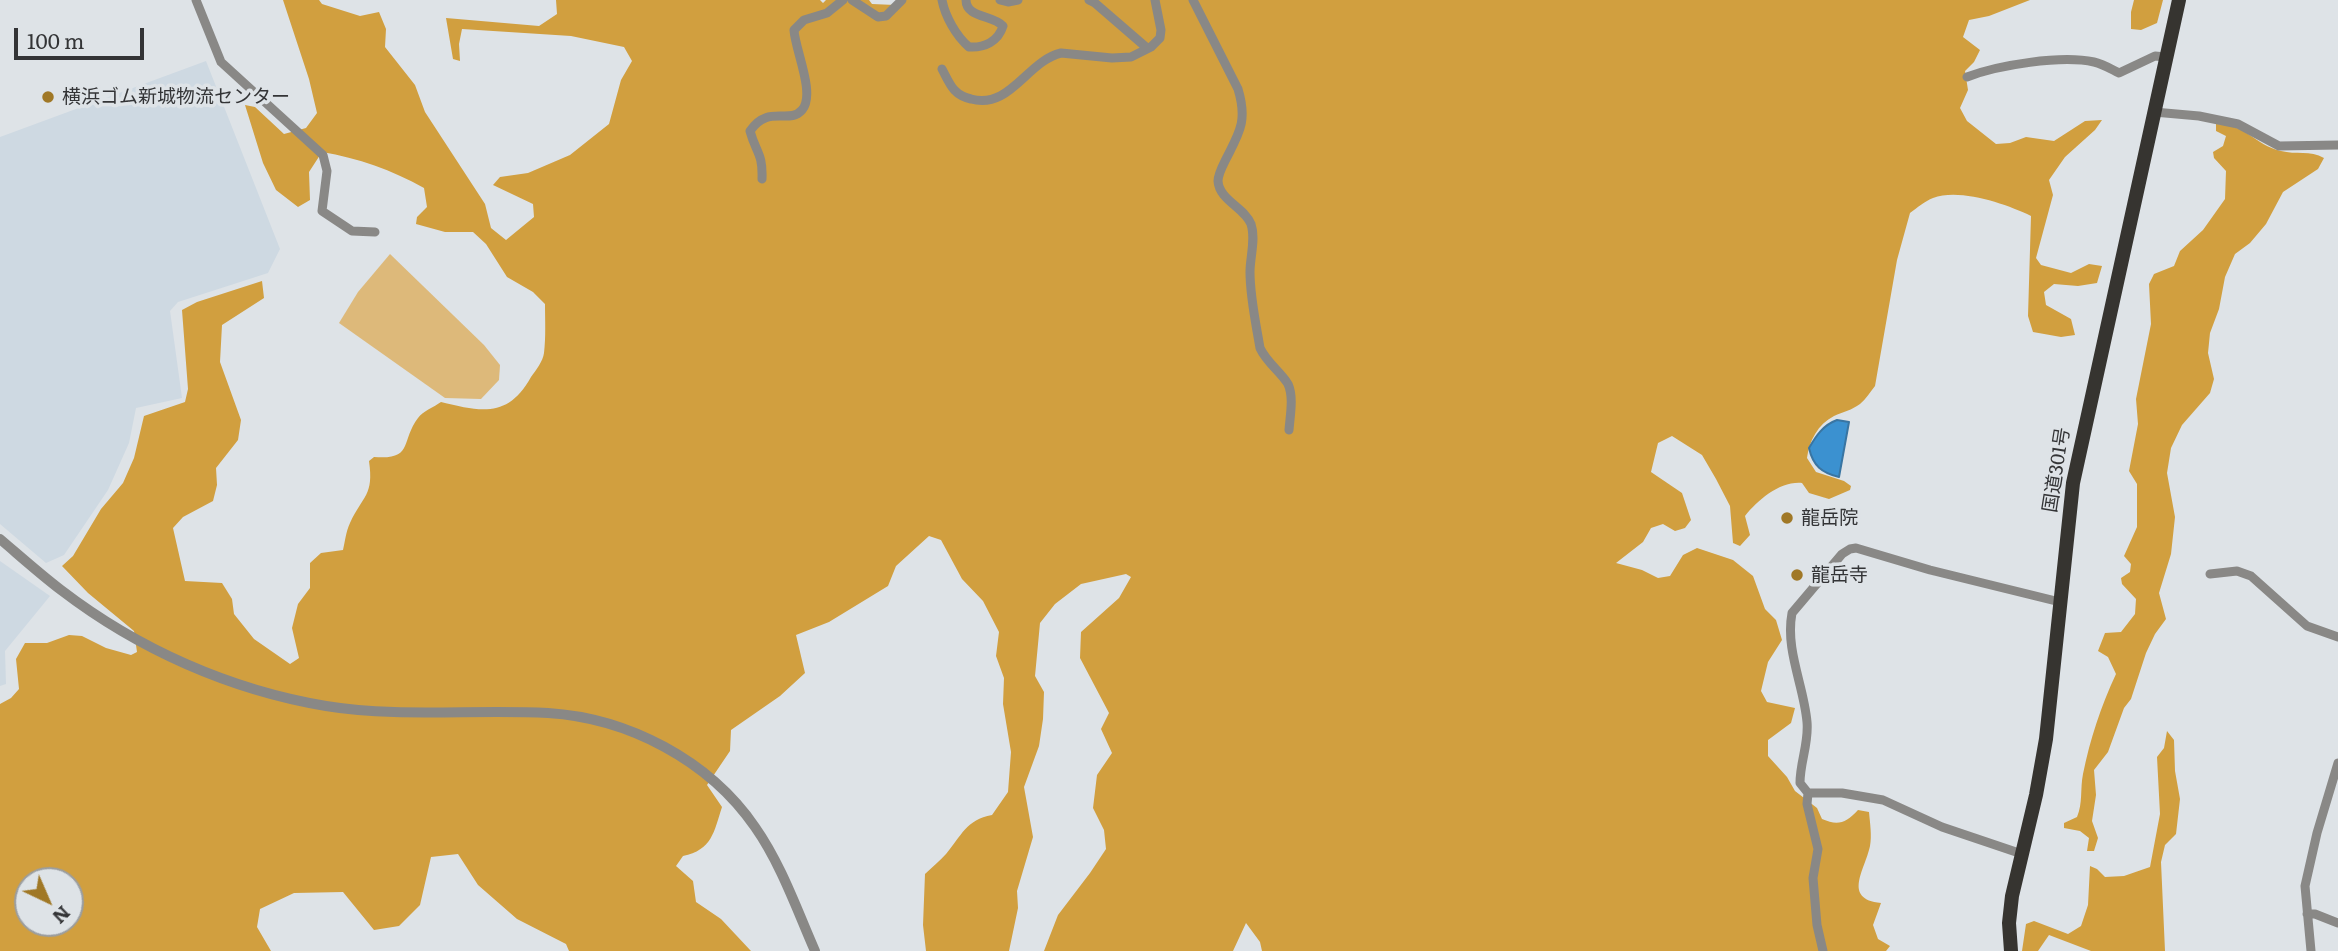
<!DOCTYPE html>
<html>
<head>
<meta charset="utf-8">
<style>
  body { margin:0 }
  #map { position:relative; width:2338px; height:951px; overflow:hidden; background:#dee3e7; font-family:Literata,serif }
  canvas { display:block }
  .north { position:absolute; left:14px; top:867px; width:70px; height:70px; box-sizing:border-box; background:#dee3e7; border:2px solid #9a9da0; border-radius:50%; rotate:136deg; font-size:19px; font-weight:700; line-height:28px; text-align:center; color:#333436 }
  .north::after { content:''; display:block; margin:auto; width:24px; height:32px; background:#a07826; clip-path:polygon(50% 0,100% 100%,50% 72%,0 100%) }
  .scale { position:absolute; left:14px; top:28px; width:130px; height:32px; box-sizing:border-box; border:4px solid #333436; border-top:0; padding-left:9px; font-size:21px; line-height:24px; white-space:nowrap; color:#333436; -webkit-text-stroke:5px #dee3e7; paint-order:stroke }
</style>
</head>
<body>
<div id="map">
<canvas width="2338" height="951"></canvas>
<div class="north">N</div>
<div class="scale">100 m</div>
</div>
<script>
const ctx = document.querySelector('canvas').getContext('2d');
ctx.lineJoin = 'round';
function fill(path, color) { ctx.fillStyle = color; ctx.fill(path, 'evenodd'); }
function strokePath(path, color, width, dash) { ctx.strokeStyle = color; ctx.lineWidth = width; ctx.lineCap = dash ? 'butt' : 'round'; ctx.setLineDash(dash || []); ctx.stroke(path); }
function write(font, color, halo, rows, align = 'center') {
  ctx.font = font + ' Literata,"Noto Sans JP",serif'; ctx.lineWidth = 7; ctx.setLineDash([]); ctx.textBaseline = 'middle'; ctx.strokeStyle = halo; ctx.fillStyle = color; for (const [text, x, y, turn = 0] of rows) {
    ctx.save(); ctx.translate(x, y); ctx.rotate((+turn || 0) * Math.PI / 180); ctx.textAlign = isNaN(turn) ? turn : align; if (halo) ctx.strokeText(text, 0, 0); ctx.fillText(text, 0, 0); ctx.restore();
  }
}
const built = new Path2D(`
  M 206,61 L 280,249 L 268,273 L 178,302 L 170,311 L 182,398 L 136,408 L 129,443 L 108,490 L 64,555 L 46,563 L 0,524 L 0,137 Z
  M 0,561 L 50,596 L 5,651 L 6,684 L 0,686 Z`);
const green = new Path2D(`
  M 390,254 L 484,345 L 500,365 L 499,380 L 481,399 L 445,398 L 339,323 L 358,292 Z`);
const forest = new Path2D(`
  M 283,0 L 319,0 L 322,4 L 360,16 L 379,12 L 386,29 L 385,47 L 415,85 L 425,112 L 485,204 L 491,228 L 506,240 L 534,217 L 533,204 L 493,185 L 500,177 L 528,173 L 570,155 L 609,124 L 621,80 L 632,61 L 624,47 L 571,36 L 462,29 L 459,44 L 460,61 L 453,59 L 446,18 L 539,26 L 557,14 L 556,0 L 820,0 L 823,3 L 826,0 L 869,0 L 872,4 L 895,5 L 899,0 L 2030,0 L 1989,16 L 1969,20 L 1963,37 L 1980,50 L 1974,62 L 1965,71 L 1968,90 L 1960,108 L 1967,121 L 1996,144 L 2010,143 L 2026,137 L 2054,141 L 2085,121 L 2102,120 L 2095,130 L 2065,157 L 2049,180 L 2053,195 L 2036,258 L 2041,265 L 2071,273 L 2089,264 L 2102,266 L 2097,283 L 2078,286 L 2054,284 L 2044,292 L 2046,305 L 2071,319 L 2075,335 L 2061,337 L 2033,332 L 2028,316 L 2031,216 C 2006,204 1960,188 1933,198 C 1925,201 1917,208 1910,213 L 1897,260 L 1875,386 C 1870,392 1866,399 1860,404 C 1852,410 1843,412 1834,416 C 1818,424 1809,441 1807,458 L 1816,472 L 1844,481 L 1851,486 L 1850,490 L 1829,499 L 1809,493 L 1802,483 C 1780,481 1758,500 1745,516 L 1750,535 L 1740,546 L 1733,543 L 1730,506 L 1716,479 L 1702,455 L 1672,436 L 1658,443 L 1651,472 L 1682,493 L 1691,520 L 1685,528 L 1675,531 L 1663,524 L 1651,528 L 1643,542 L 1616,563 L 1642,570 L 1658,578 L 1670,576 L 1683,555 L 1697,548 L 1733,560 L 1753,576 L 1765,609 L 1776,620 L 1782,640 L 1768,662 L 1761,691 L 1767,702 L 1795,708 L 1791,723 L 1768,740 L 1768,756 L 1787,777 L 1795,791 L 1817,808 L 1822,819 C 1838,826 1846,823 1858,810 L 1869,812 C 1870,823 1872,836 1870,846 C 1865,870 1842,899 1881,903 L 1873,925 L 1878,939 L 1890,946 L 1886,951 L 1262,951 L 1260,942 L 1246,923 L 1233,951 L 1044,951 L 1058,915 L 1090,873 L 1106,849 L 1104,830 L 1093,808 L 1097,775 L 1112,753 L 1101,729 L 1109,713 L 1080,658 L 1081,632 L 1119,598 L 1131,577 L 1126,574 L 1081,584 L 1055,604 L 1040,623 L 1035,676 L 1044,692 L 1043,719 L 1039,746 L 1024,787 L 1033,837 L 1017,891 L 1018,908 L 1009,951 L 926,951 L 923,925 L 925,874 C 932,867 940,861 946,854 C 962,835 966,820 992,815 L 1008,792 L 1011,752 L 1003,704 L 1004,678 L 996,656 L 999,632 L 983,601 L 962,579 L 941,540 L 929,536 L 896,566 L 888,586 L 829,622 L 796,635 L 805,673 L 780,696 L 731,730 L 730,751 L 707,785 L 722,807 C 714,832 712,850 683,856 L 676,866 L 693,881 L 696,902 L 721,919 L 751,951 L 569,951 L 566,944 L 517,919 L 478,885 L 458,854 L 431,857 L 420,905 L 399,926 L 374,930 L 343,892 L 294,893 L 260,909 L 257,927 L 271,951 L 0,951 L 0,704 L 11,698 L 19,689 L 16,659 L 25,643 L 47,643 L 69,635 L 82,636 L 106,648 L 131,655 L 137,652 L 134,631 L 88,593 L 62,566 L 73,556 L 101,509 L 123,483 L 134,458 L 144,416 L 185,402 L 188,389 L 182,310 L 197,302 L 262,281 L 264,298 L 222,325 L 220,362 L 241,420 L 238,440 L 216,468 L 217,485 L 213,501 L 183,517 L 173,528 L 185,581 L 222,583 L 232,599 L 234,614 L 254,639 L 290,664 L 299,658 L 292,628 L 298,604 L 310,588 L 310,563 L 321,553 L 343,550 C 345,542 346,531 350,523 C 363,495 374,496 369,461 L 374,457 C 414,460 400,442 418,418 C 423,411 434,407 441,402 C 482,412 508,418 531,377 C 536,370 543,361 544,353 C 546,337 545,320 545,304 L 533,292 L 507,277 L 486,244 L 473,232 L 445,232 L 416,224 L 417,217 L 427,207 L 424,188 C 392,170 358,158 322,152 L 309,172 L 310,200 L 298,207 L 276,190 L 263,163 L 245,105 L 255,107 L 284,134 L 306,128 L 317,113 L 309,79 ZM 28,881 L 70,881 L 70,923 L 28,923 Z
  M 2134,0 L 2163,0 L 2157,23 L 2141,30 L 2131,29 L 2131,12 Z
  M 2216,124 C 2247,124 2254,145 2281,151 C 2296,155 2310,150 2324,158 L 2318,169 L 2283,192 L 2266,224 L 2250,243 L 2235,254 L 2225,277 L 2219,309 L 2210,333 L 2208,353 L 2214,379 L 2210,393 L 2182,425 L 2171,448 L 2167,473 L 2175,517 L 2171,554 L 2159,593 L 2166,619 L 2155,634 L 2146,653 L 2131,699 L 2124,708 L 2108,752 L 2094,770 L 2096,795 L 2092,821 L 2098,838 L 2094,851 L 2087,851 L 2089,838 L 2080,831 L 2064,828 L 2064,823 L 2077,817 C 2083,803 2080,789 2083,774 C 2090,739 2101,706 2116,674 L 2108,657 L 2098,651 L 2105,633 L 2121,632 L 2135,614 L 2136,599 L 2122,584 L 2121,578 L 2130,572 L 2131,564 L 2124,556 L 2137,527 L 2137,484 L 2129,471 L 2138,424 L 2136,399 L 2151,324 L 2149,284 L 2154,274 L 2174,266 L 2180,251 L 2203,230 L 2225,199 L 2226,171 L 2214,158 L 2213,152 L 2223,146 L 2226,136 L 2216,131 Z
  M 2167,731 L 2174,740 L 2175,771 L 2180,799 L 2176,834 L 2165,845 L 2161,862 L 2165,951 L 2091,951 L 2049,935 L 2038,951 L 2022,951 L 2026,924 L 2034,921 L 2068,934 L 2081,926 L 2088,905 L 2090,866 L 2097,869 L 2105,877 L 2124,876 L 2150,867 L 2160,814 L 2157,757 L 2164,748 Z`);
const water = new Path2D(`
  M 1837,420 L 1849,422 L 1839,477 C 1822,473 1813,466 1809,448 C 1816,436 1823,425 1837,420 Z`);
const minor = new Path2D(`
  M 196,0 L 221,62 L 323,155 L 327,171 L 322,211 L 352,231 L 375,232
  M 852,0 L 878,17 L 886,16 L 902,0
  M 942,0 C 945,16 956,36 969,47 C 984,48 998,42 1003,26 C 993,15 966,18 966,0
  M 1000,0 L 1008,2 L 1018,0
  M 1089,0 L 1095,3 L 1147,48
  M 1193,0 L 1238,89 C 1248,122 1239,133 1225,161 C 1222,167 1218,175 1218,181 C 1219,200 1245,208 1251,224 C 1256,239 1250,257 1250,272 C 1250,297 1256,324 1260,348 C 1267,363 1280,371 1288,384 C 1294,397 1290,416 1289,430
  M 942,69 C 950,84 953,95 971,99 C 1010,110 1027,61 1061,53 L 1112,58 L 1131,57 L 1151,47 L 1160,38 L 1161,30 L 1155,0
  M 1967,77 C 1998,65 2061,55 2094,62 C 2103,64 2111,69 2119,73 L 2155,56 L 2166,57
  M 2154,112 L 2199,116 L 2238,124 L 2279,146 L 2338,145
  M 762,179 C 763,153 756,153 750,131 C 768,104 789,125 802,110 C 816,94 795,50 794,30 L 804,20 L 827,13 L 843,0
  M 2210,574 L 2237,571 L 2251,576 L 2307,626 L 2338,637
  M 1808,793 L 1842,793 L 1883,800 L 1942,827 L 2022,854
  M 2307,914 L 2315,914 L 2338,923
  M 1823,951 L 1817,925 L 1813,878 L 1818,849 L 1807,804 L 1808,793 L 1800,783 C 1800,762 1809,743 1807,722 C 1804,686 1785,650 1792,613 L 1842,554 L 1850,549 L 1856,548 L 1930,570 L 2060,602
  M 2311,951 L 2305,886 L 2317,833 L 2338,763`);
const tertiary = new Path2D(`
  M 0,539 C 20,556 40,574 61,590 C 138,649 230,690 326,706 C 399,718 474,709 548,713 C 628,718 709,760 755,827 C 781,864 797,910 815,951`);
const trunk = new Path2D(`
  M 2011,951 L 2009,923 L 2012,896 L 2036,795 L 2046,739 L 2073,483 L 2179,0`);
const markers = [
  [48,97,7,"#a07826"],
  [1787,518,7,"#a07826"],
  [1797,575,7,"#a07826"]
];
const poiNames = [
  ["横浜ゴム新城物流センター",62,97],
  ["龍岳院",1801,518],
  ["龍岳寺",1811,575]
];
const streetNames = [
  ["国道301号",2057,470,-81]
];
fill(built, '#ced9e2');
fill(green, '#ddb97a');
fill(forest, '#d19f3f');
fill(water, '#3b91d0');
strokePath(water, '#3975a2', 2);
strokePath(minor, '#898886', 9);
strokePath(tertiary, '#898886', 10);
strokePath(trunk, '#363430', 14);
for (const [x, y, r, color] of markers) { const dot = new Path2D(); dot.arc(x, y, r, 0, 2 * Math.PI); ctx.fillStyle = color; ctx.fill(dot); strokePath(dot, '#dee3e7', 2.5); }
write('19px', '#333436', '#dee3e7', poiNames, 'left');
write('19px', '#333436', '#dee3e7', streetNames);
</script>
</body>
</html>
